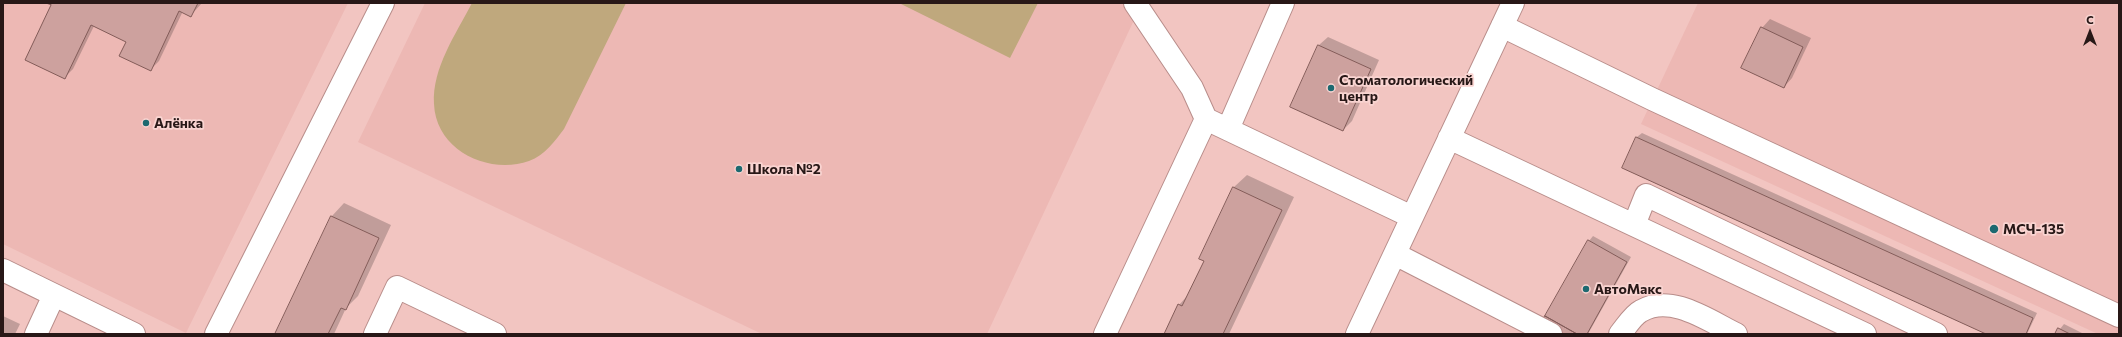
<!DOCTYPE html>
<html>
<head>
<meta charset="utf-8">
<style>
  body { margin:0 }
  #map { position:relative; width:2122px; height:337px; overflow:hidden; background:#f2c5c1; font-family:Commissioner,sans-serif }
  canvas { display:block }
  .frame { position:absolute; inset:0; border:4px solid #281817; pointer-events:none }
  .north { position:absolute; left:2070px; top:12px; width:40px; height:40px; -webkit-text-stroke:3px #f9d4d1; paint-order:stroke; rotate:0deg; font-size:11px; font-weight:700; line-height:16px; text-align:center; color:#281817 }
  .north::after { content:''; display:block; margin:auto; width:14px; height:18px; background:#281817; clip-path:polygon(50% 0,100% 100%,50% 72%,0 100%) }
</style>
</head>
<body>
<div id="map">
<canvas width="2122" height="337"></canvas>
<div class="frame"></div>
<div class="north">С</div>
</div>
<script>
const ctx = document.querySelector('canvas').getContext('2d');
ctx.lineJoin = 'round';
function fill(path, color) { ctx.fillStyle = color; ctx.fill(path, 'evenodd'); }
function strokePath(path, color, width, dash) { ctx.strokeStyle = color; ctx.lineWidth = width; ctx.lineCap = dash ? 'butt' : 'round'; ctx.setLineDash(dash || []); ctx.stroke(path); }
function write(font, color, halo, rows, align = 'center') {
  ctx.font = font + ' Commissioner,sans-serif'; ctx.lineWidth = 3.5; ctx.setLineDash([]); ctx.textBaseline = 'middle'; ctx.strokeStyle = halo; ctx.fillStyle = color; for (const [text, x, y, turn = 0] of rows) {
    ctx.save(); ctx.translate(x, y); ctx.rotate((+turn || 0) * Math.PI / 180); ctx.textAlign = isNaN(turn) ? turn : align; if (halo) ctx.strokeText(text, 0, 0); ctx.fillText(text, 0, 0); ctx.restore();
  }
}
const built = new Path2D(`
  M 3,3 L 348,3 L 186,333 L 3,244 Z
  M 425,3 L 1142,3 L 987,334 L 762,334 L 358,142 Z
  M 1698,3 L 2119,3 L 2119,334 L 2098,334 L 1641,124 Z`);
const green = new Path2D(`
  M 472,3 L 626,3 L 564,129 C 555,141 545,155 529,161 C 489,175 436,151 434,104 C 432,68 456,34 472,3 Z
  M 899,3 L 1038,3 L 1010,58 Z`);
const shadow = new Path2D(`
  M 48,3 L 202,3 L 191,15 L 183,11 L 159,61 L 150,70 L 127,41 L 94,26 L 73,69 L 65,77 L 52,5 Z
  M 1770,19 L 1811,38 L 1792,78 L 1784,87 L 1762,28 Z
  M 1328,37 L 1379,60 L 1352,121 L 1343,130 L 1291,107 L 1319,45 Z
  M 1642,133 L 2037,313 L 2027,334 L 1988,334 L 1623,168 L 1637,137 Z
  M 1247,175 L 1294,197 L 1229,334 L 1165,334 L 1179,305 L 1188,295 L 1205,260 L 1201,258 L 1234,187 Z
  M 344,203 L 391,225 L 358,296 L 346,308 L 334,334 L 276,334 L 332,216 Z
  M 1593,236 L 1631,257 L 1588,334 L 1536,334 L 1589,241 Z
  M 3,316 L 20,324 L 15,334 L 3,334 Z
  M 2064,324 L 2084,334 L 2056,334 Z`);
const building = new Path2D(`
  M 46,3 L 198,3 L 191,17 L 179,11 L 151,71 L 119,56 L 126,42 L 91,25 L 65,79 L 25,60 L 51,5 Z
  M 1761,27 L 1803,47 L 1784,88 L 1741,68 Z
  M 1318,45 L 1371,69 L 1343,131 L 1290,107 Z
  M 1636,137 L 2033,318 L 2026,334 L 1986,334 L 1622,168 Z
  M 1233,187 L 1282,210 L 1223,334 L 1164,334 L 1178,304 L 1182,306 L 1204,261 L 1199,259 Z
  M 331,216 L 379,238 L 346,310 L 341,308 L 328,334 L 275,334 Z
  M 1588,240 L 1627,262 L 1587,334 L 1577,334 L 1545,316 Z
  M 1545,316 L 1577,334 L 1535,334 Z
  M 2058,328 L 2070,334 L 2055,334 Z`);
const minor = new Path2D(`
  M 1135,3 L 1192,88 L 1206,119
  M 1502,26 L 1652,99 L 2119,316
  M 1228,129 L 1283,3
  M 1449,138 L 1865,334
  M 1634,225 L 1646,195 L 1936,334
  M 1395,254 L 1551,334
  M 3,270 L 134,334
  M 36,334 L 54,295
  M 216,334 L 383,3
  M 375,334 L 397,287 L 495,334
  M 1105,334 L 1206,119 L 1412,217
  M 1357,334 L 1513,3
  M 1620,334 C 1626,327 1633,315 1641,311 C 1671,293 1709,321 1736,334`);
const markers = [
  [1331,88,4,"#1d6970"],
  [146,123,4,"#1d6970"],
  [739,169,4,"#1d6970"],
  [1994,229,5,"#1d6970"],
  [1586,289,4,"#1d6970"]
];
const poiNames = [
  ["Стоматологический",1339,80],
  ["центр",1339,96],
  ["Алёнка",154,123],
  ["Школа №2",747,169],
  ["МСЧ-135",2003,229],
  ["АвтоМакс",1594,289]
];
fill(built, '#edb8b4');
fill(green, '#bfa87d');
fill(shadow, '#0003');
fill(building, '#cda19e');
strokePath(building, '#835c59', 1);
strokePath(minor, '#b88d8a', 24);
strokePath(minor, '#fff', 22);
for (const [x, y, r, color] of markers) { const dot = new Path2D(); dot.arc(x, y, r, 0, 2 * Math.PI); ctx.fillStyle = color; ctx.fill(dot); strokePath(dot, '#f9d4d1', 1.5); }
write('bold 14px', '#281817', '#f9d4d1', poiNames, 'left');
</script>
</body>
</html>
